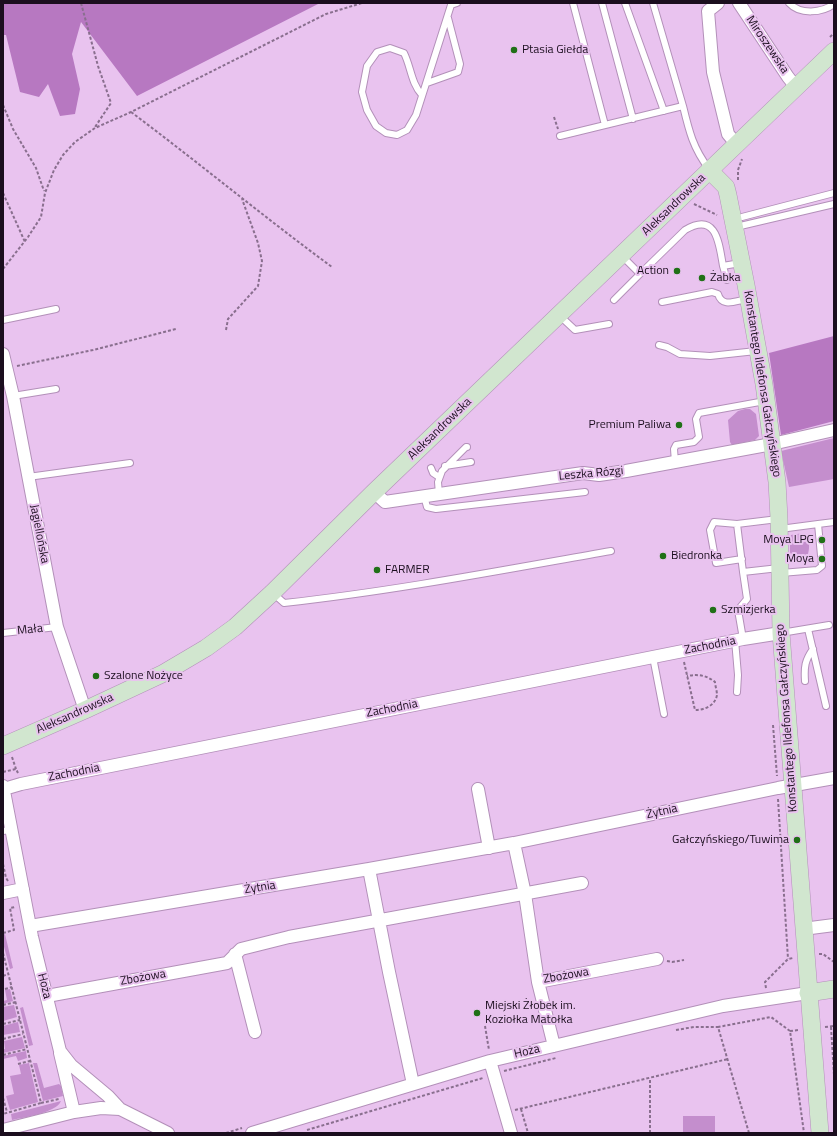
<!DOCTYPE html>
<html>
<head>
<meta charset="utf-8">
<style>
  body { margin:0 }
  #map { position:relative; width:837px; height:1136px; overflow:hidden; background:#e9c3ef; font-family:"Titillium Web",sans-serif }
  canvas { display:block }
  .frame { position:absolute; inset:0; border:4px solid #1b0e1e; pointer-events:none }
</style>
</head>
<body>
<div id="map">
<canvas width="837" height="1136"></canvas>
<div class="frame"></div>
</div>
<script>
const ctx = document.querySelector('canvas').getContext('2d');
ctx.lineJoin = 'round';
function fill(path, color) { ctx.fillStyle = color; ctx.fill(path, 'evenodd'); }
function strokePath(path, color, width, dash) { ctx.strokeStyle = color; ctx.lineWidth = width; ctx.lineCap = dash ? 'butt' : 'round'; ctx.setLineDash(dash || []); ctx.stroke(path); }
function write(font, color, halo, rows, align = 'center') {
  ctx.font = font + ' "Titillium Web",sans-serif'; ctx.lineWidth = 4; ctx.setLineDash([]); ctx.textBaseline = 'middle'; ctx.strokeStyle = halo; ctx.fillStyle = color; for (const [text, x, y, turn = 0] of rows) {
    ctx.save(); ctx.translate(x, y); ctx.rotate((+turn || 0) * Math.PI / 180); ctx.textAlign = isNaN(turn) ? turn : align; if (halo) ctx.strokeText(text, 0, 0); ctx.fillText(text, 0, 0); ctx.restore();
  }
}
const green = new Path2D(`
  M 745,409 L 750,409 L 756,414 L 759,436 L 755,440 L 732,445 L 730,442 L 728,420 L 738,411 Z
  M 834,438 L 834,479 L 789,487 L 781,451 Z
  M 803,533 C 812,538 810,555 804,562 L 790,563 L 790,538 L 791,535 Z
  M 5,934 L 13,968 L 10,969 L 3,943 L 3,935 Z
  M 10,989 L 13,1001 L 3,1004 L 3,1001 L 7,1000 L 5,990 Z
  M 14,1005 L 17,1017 L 3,1021 L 3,1007 Z
  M 23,1007 L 33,1045 L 29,1046 L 20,1008 Z
  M 18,1022 L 20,1032 L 3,1035 L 3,1026 Z
  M 22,1037 L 25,1048 L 3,1053 L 3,1049 L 5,1049 L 4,1041 Z
  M 26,1051 L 27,1058 L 18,1061 L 16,1056 L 3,1059 L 3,1056 Z
  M 29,1063 L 38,1102 L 10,1110 L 6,1096 L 14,1094 L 10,1076 L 21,1074 L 19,1065 Z
  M 33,1063 L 37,1063 L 44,1088 L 59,1084 L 61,1086 L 63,1096 L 43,1101 Z
  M 61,1101 C 56,1113 25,1117 12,1120 L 11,1114 Z
  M 683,1116 L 715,1116 L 715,1133 L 683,1133 Z`);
const forest = new Path2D(`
  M 3,3 L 320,3 L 137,96 L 81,22 L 72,54 L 80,89 L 75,114 L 60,116 L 48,84 L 39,97 L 20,92 L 6,35 L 3,35 Z
  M 834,336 L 834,421 L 781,435 L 769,353 Z`);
const path = new Path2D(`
  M 81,3 L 98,66 L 111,103 L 95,127
  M 830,37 L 834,33
  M 3,105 L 13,129 L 36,168 L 44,191
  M 131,112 C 199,163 264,217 332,267
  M 554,117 L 558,129
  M 738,180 L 738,170 L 742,159
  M 3,193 L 25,242
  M 694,204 L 717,215
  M 3,269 L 28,237 L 41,217 L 45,193 L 54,170 L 63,155 L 75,142 L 95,128 L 131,112 L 326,14 L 362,3
  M 226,330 L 228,319 L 258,286 L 262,261 L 258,243 L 242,199
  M 17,366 L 93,350 L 176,329
  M 684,662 L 695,710 C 704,710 715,706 717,695 C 717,691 715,685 715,682 C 706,675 698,674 687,676
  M 773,725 L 777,776
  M 12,757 L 16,769
  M 3,772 L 16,769 L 18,773
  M 778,799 L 788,959
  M 3,864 L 6,878 L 8,881
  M 3,933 L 14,930 L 10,908 L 15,907
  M 3,953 L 41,1103 L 3,1114
  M 819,954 L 823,954 L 834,962
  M 667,961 L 672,962 L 684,960
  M 3,976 L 8,974
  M 766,988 L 765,982 L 788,959 L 793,958
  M 5,989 L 12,987
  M 3,1005 L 16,1002
  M 3,1024 L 20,1020
  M 485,1026 L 489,1050
  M 825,1027 L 834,1026
  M 831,1027 L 834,1075
  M 676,1030 L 694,1027 L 718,1027
  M 790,1031 L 799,1030
  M 3,1039 L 23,1034
  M 3,1055 L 27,1049
  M 18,1064 L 30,1061
  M 504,1071 L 556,1058
  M 3,1098 L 7,1112
  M 41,1103 L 59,1099
  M 521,1109 L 528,1133
  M 515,1110 L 728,1059
  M 307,1130 L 483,1078
  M 226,1133 L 242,1128
  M 650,1133 L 650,1078
  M 749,1133 L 718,1027 L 771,1017 L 790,1031 L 804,1133`);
const lane = new Path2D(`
  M 573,3 L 605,125
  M 602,3 L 633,119
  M 625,3 L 664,111
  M 653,3 L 683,106
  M 789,3 C 800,15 822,13 834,4
  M 427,83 L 458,72 L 460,64 L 448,18
  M 422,95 C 411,83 411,67 404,53 L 390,48 L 377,52 L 367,66 L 362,92 L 367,110 L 376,126 L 386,133 L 397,135 L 407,130 L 416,115 L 451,5 L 457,3
  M 560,136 L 683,106 C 689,131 693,148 709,169
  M 742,217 L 834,193
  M 736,227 L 834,204
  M 622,256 L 640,274 L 685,230 C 717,211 719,244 723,266 L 740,263
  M 723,266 L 727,280
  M 614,300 L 640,274
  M 662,302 L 712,292 L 718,294 C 722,308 735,301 747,299
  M 560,316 L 575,330 L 609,324
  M 3,320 L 56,309
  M 659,345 L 667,347 L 680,354 L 710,356 L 756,351
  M 13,396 L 56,389
  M 675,462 L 674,449 L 676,445 L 694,442 L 699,437 L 696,419 L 699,413 L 765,401
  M 445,466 L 471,462
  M 431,468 L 433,473 L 439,477
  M 28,477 L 130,463
  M 439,494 L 438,482 L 442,471 L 466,447 L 467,447
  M 424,496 L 427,507 L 436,509 L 585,492
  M 737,524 L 714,522 L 710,530 L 716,563 L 742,559
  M 818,524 L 834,522
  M 780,529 L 818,524 L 822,566 L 817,570 L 781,573
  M 743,572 L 737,524 L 778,519
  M 274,594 L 284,603 C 394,591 503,570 611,551
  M 808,629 L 826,706
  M 3,633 L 57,627
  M 781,633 L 829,625
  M 743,639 L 738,610 L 747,599 L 743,572 L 779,568
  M 735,640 L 738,675 L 737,692
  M 653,657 L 664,714
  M 805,681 C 804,667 805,660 813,649
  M 3,831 L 11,830`);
const street = new Path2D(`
  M 718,3 L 708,11 L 713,72 L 728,134 L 737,145
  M 739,3 L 788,77 L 796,87
  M 3,354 L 13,396 L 57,627 L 85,710
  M 374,492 L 385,502 L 583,473 L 599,475 L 626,471 L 772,444 L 834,430
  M 3,786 L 32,937 L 60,1051 L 71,1065 L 108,1096 L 120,1109 L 168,1133
  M 4,789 L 21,784 L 653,657 L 743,639 L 781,633
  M 478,789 L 489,848
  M 514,843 L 525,894 L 538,982 L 554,1046
  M 369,869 L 389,972 L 413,1084
  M 3,893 L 23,889
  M 30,926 L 369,869 L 514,843 L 778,788 L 834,778
  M 803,929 L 834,925
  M 235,954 L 255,1032
  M 538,982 L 657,959
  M 47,996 L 227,963 L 241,949 L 289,937 L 582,883
  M 60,1053 L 74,1112
  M 490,1061 L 511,1133
  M 3,1130 L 74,1112 L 101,1108 L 120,1109
  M 252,1133 L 490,1061 L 723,1006 L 808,993`);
const secondary = new Path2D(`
  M 709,170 L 726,187 L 728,195 L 746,285 L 764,384 L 777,482 L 779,518 L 781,633 L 820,1133
  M 3,746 L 85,710 L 162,674 L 206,648 L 235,627 L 272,593 L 374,492 L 834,51
  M 808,993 L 834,989`);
const markers = [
  [514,50,4,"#207017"],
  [677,271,4,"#207017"],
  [702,278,4,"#207017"],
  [679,425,4,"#207017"],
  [822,540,4,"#207017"],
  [663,556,4,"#207017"],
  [822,559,4,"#207017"],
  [377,570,4,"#207017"],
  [713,610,4,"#207017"],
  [96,676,4,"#207017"],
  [797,840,4,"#207017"],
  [477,1013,4,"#207017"]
];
const streetNames = [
  ["Miroszewska",767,45,56],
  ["Aleksandrowska",674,205,-44],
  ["Konstantego Ildefonsa Gałczyńskiego",762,384,81],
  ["Aleksandrowska",440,429,-44],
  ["Leszka Rózgi",591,474,-5],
  ["Jagiellońska",39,534,79],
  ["Mała",30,630,-6],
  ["Zachodnia",710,646,-11],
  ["Zachodnia",392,709,-11],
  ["Aleksandrowska",75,714,-24],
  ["Konstantego Ildefonsa Gałczyńskiego",787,718,-94],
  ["Zachodnia",74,773,-11],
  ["Żytnia",662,812,-12],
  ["Żytnia",260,888,-9],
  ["Zbożowa",566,976,-10],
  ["Zbożowa",143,978,-10],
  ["Hoża",44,986,76],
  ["Hoża",527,1052,-13]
];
const poiNames = [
  ["Ptasia Giełda",522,50],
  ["Action",669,271,"right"],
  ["Żabka",710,278],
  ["Premium Paliwa",671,425,"right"],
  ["Moya LPG",814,540,"right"],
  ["Biedronka",671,556],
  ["Moya",814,559,"right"],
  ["FARMER",385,570],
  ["Szmizjerka",721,610],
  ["Szalone Nożyce",104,676],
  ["Gałczyńskiego/Tuwima",789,840,"right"],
  ["Miejski Żłobek im.",485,1006],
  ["Koziołka Matołka",485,1020]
];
fill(green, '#c48ecd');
fill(forest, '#b778c1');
strokePath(lane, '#b390b9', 8);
strokePath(street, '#b390b9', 14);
strokePath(secondary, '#b390b9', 18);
strokePath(path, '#896f8e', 2, [3, 2]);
strokePath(lane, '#fff', 6);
strokePath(street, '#fff', 12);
strokePath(secondary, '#d1e6cf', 17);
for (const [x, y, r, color] of markers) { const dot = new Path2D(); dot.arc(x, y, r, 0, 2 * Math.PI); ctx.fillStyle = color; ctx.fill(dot); strokePath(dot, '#e9c3ef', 1.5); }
write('12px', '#1b0e1e', '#e9c3ef', streetNames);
write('12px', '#1b0e1e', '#e9c3ef', poiNames, 'left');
</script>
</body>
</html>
